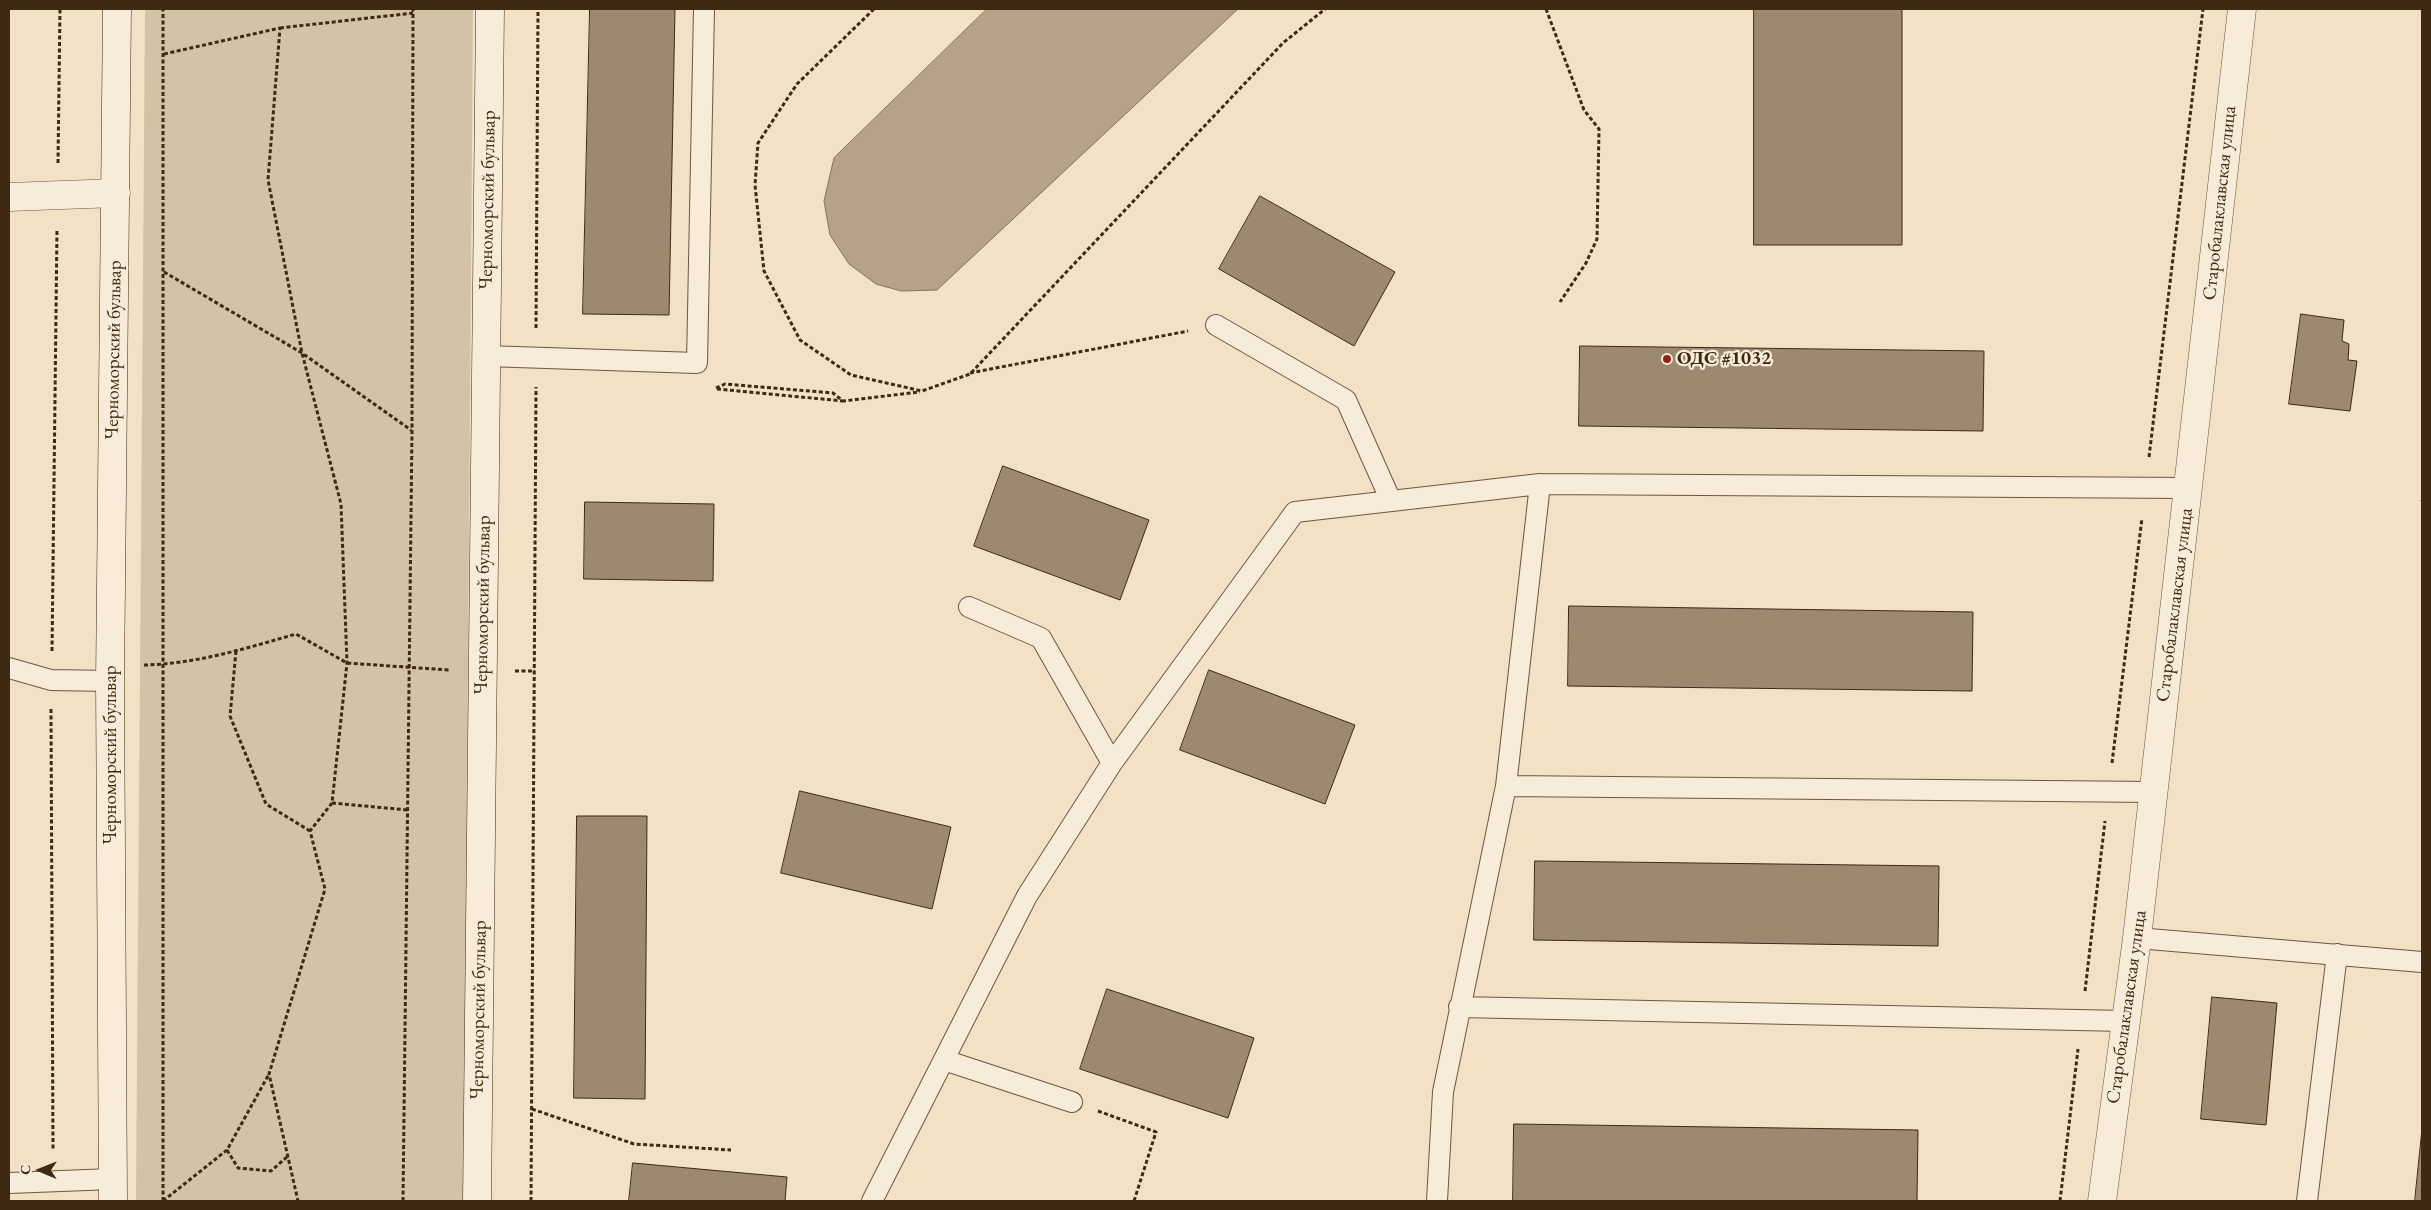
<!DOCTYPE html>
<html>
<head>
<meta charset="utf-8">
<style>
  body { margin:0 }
  #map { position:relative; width:2431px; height:1210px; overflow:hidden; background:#f2e1c4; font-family:"EB Garamond",serif }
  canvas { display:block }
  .frame { position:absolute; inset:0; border:10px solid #3f2913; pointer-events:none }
  .north { position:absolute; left:15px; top:1145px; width:50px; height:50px; -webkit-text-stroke:4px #f7ecd9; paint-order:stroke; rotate:271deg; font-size:14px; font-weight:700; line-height:20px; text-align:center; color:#3f2913 }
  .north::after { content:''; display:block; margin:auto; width:18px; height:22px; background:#3f2913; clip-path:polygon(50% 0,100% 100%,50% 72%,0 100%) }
</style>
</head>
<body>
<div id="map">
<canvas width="2431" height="1210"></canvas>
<div class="frame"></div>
<div class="north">С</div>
</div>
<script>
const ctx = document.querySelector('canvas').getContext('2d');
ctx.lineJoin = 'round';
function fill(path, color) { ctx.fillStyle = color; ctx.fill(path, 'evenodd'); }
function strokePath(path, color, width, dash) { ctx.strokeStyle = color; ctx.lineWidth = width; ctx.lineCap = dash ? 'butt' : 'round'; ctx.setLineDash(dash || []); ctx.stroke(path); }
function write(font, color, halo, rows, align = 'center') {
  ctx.font = font + ' "EB Garamond",serif'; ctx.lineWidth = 4.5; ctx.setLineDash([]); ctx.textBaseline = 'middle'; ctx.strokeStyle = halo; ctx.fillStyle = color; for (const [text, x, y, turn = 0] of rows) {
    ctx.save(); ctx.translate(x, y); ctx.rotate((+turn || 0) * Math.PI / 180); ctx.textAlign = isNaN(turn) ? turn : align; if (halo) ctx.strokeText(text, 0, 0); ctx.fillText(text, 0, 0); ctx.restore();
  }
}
const green = new Path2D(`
  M 145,9 L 473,9 L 464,1201 L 136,1201 Z`);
const water = new Path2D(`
  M 987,9 L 1238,9 L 937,290 L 901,291 L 876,284 L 849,264 L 830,235 L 824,201 L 834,158 Z`);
const building = new Path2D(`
  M 590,9 L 675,9 L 669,315 L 583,314 Z
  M 1754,9 L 1902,9 L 1902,245 L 1754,245 Z
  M 1260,196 L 1395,272 L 1354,346 L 1219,269 Z
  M 2301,314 L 2344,320 L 2342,341 L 2349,344 L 2348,360 L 2357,361 L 2350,411 L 2289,404 Z
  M 1580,346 L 1984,351 L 1983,431 L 1579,426 Z
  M 1003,466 L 1149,520 L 1120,600 L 974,546 Z
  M 585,502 L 714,504 L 713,581 L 584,579 Z
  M 1569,606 L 1973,612 L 1972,691 L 1568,686 Z
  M 1209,670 L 1355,725 L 1325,804 L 1180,750 Z
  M 800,791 L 951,827 L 932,909 L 781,873 Z
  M 577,816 L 647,816 L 645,1099 L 574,1098 Z
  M 1535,861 L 1939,866 L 1938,946 L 1534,940 Z
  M 1107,989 L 1254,1038 L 1228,1118 L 1080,1069 Z
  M 2212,997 L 2277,1003 L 2266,1125 L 2201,1119 Z
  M 1514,1124 L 1918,1130 L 1917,1201 L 1513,1201 Z
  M 2422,1129 L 2422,1201 L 2415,1201 Z
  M 633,1163 L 787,1177 L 785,1201 L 629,1201 Z`);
const path = new Path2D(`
  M 874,9 L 797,84 L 758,143 L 755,185 L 764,271 L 800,340 L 851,375 L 922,391 L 970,374 L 1283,43 L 1325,9
  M 1546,9 L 1584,110 L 1599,129 L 1597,239 L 1586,263 L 1560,302
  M 280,28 L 413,13
  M 164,54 L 280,28 L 268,180 L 302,353 L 341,504 L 347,663 L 332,803 L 310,831 L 325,889 L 269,1074 L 298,1201
  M 58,163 L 60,9
  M 164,272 L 302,353 L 411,430
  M 536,328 L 538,9
  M 970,373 L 1188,331
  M 716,388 L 725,384 L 833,393 L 843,401 L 920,392
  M 717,389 L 843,401
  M 2149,457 L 2203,9
  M 2422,501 L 2422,500
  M 52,651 L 57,229
  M 236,651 L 230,716 L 266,804 L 310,831
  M 144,665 C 196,664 247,648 296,634 L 347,663 L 449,670
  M 515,671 L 535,671
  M 51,709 L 53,1151
  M 2112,763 L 2142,518
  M 332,803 L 408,810
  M 2085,991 L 2105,821
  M 532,1109 L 634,1144 L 731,1150
  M 1098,1111 L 1156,1132 L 1134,1201
  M 227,1150 L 238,1168 L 271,1171 L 288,1156
  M 163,1201 L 163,9
  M 163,1201 L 227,1150 L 269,1074
  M 403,1201 L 412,430 L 413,9
  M 531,1201 L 536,387
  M 2060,1201 L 2078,1049`);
const lane = new Path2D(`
  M 1216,325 L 1346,400 L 1391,501
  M 486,356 L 697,363 L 704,9
  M 969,607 L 1041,638 L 1112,763
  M 9,668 L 51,680 L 110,681
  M 1506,786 L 2154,792
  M 2137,938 L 2422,962
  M 1459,1007 L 2125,1021
  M 944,1060 L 1072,1102
  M 9,1183 L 113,1179
  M 872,1201 L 1027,896 L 1112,763 L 1295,512 L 1540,484 L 2189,488
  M 1437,1201 L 1443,1092 L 1506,786 L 1540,484
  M 2307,1201 L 2337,954`);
const street = new Path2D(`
  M 9,197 L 116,193
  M 2102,1201 L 2137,938 L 2242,9`);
const secondary = new Path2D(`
  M 113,1201 L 110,681 L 117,9
  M 477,1201 L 490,9`);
const markers = [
  [1667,359,5,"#8f2418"]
];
const streetNames = [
  ["Черноморский бульвар",488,200,-89],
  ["Старобалаклавская улица",2220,203,-84],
  ["Черноморский бульвар",114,350,-89],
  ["Черноморский бульвар",483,605,-89],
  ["Старобалаклавская улица",2175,605,-83],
  ["Черноморский бульвар",111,755,-90],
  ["Старобалаклавская улица",2127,1007,-82],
  ["Черноморский бульвар",479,1010,-89]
];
const poiNames = [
  ["ОДС #1032",1677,359]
];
fill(green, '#d4c2a6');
fill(water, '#b5a288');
strokePath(water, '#867259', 1);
fill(building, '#9c896f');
strokePath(building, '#3f2913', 1);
strokePath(lane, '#6c573f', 22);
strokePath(street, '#6c573f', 29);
strokePath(secondary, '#3f2913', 29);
strokePath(path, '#3f2913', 3, [4, 2.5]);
strokePath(lane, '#f7ecd9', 20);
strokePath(street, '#f7ecd9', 28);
strokePath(secondary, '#f7ecd9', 28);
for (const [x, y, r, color] of markers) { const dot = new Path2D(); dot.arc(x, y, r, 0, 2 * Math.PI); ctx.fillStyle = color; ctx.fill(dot); strokePath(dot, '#f7ecd9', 2); }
write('19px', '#3f2913', '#f7ecd9', streetNames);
write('bold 19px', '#3f2913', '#f7ecd9', poiNames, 'left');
</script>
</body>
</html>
